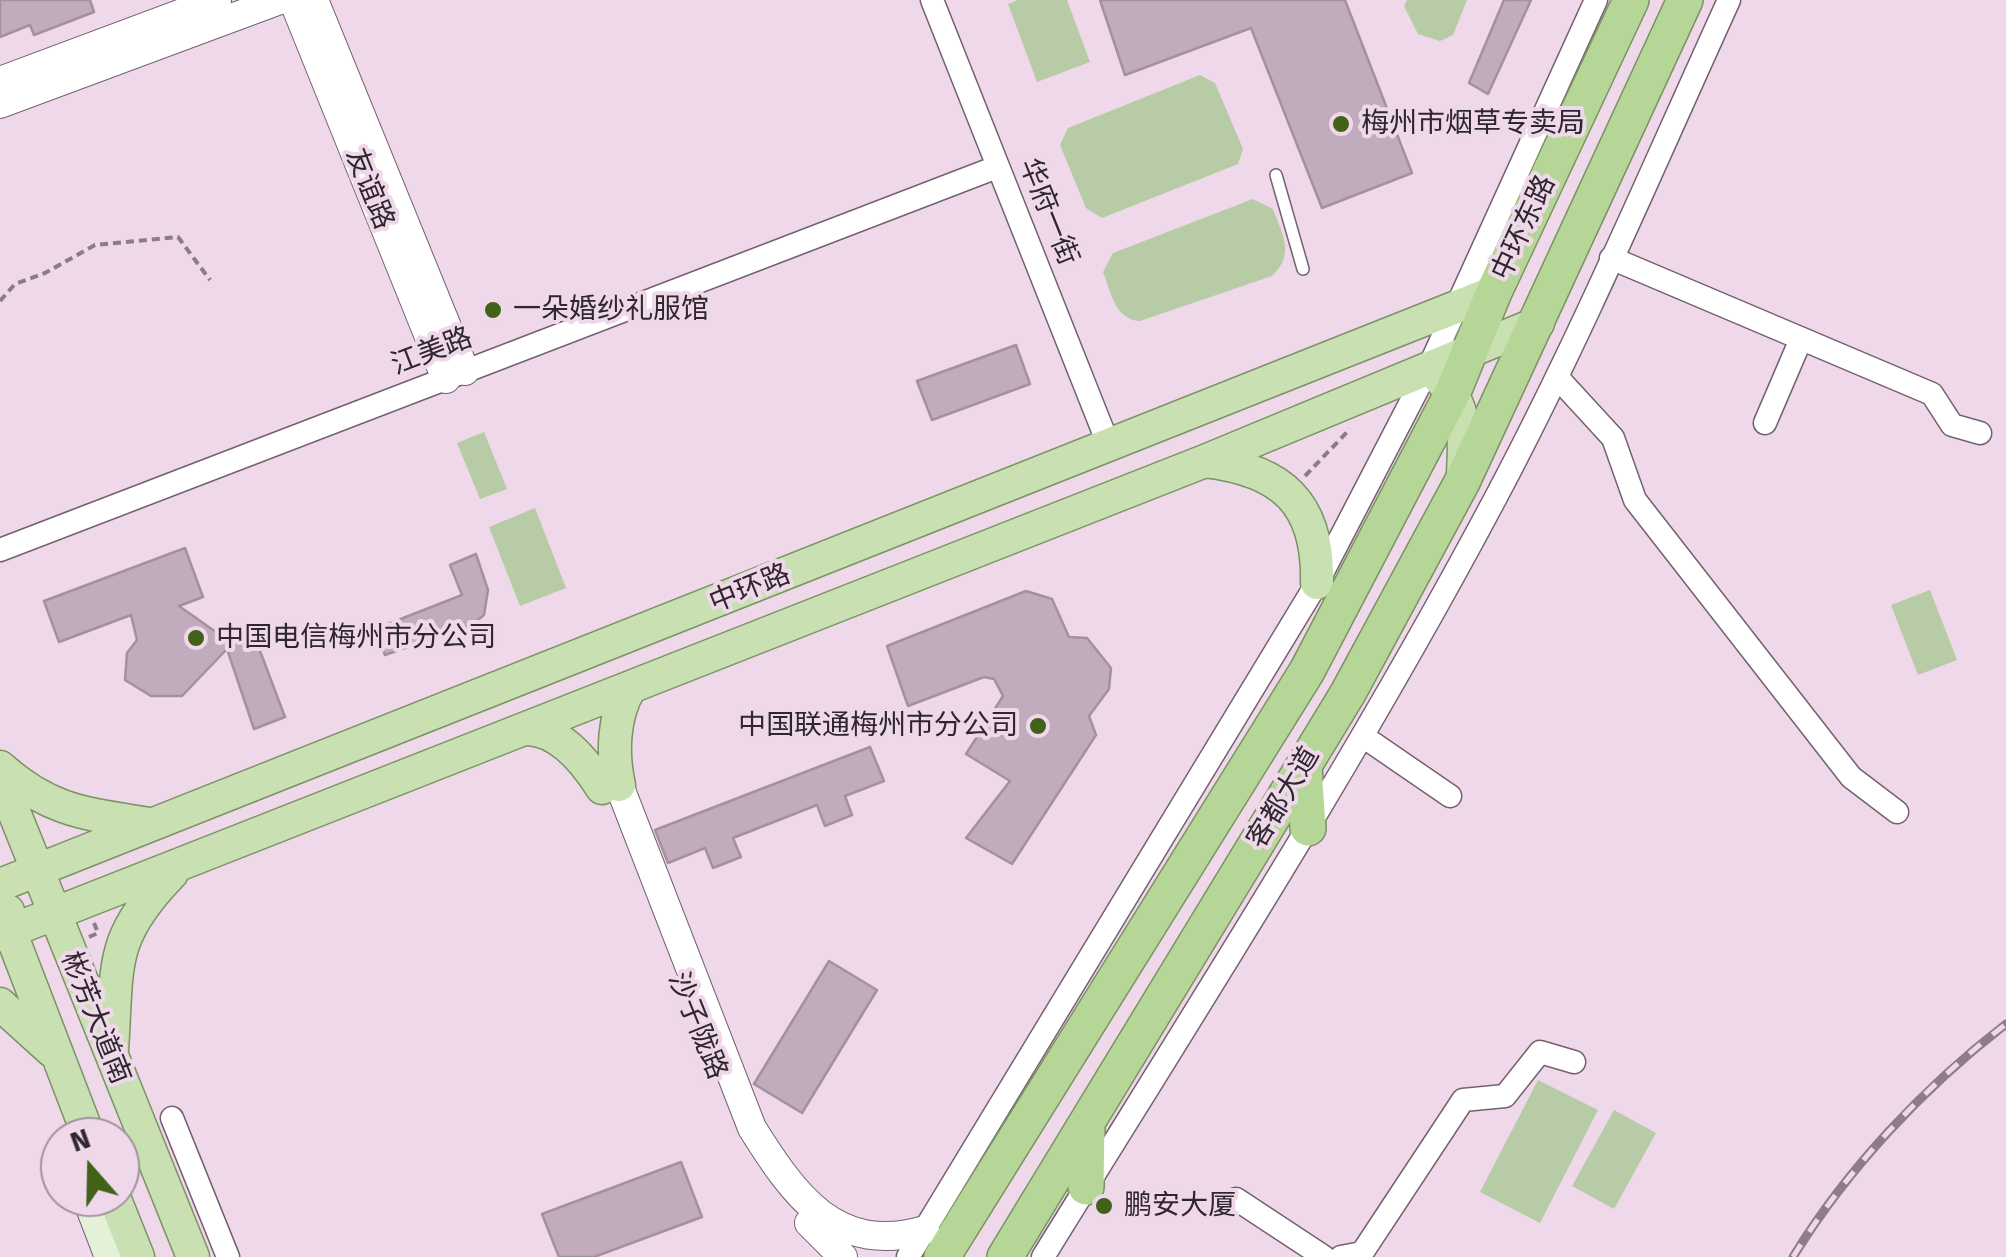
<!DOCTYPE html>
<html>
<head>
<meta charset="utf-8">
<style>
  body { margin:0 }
  #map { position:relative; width:2006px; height:1257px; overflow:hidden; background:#eed8e9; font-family:"Fira Sans",sans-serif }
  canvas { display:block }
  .north { position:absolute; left:40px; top:1117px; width:100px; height:100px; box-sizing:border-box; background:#eed8e9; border:2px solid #a2919e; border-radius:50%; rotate:340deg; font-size:28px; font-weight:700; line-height:40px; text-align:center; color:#2f272e }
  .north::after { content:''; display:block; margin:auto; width:35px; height:45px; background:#416218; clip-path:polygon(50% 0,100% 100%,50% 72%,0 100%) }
</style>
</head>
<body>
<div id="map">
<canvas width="2006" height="1257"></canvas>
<div class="north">N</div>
</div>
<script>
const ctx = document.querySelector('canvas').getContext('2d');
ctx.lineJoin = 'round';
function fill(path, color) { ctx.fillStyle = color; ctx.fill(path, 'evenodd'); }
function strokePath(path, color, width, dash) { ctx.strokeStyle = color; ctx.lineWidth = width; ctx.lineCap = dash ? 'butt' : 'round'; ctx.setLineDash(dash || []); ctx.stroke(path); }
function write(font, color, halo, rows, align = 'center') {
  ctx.font = font + ' "Fira Sans","Noto Sans SC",sans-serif'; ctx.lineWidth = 8; ctx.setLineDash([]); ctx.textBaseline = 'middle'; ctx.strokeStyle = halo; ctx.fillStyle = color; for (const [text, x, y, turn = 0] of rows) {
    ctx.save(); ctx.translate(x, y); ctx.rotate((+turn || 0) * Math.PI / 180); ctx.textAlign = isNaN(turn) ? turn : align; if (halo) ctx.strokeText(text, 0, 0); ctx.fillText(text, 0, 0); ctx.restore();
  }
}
const green = new Path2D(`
  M 1018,0 L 1067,0 L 1090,62 L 1037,82 L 1008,4 Z
  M 1407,0 L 1467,0 L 1453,35 L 1440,41 L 1418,34 L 1404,6 Z
  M 1200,75 L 1215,83 L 1243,149 L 1238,164 L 1102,218 L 1086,208 L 1060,145 L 1068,128 Z
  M 1253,199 L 1273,209 C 1283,236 1295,254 1272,276 L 1140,321 C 1115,320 1111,292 1103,272 L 1113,253 Z
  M 484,432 L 507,489 L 480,499 L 457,443 Z
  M 535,508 L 566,588 L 520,606 L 489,527 Z
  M 1930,590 L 1957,660 L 1918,675 L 1891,605 Z
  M 1538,1080 L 1598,1110 L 1540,1223 L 1480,1192 Z
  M 1614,1110 L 1656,1133 L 1614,1209 L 1572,1186 Z`);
const building = new Path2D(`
  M 0,0 L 90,0 L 94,12 L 34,35 L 30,25 L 0,37 Z
  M 1100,0 L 1345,0 L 1412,173 L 1322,208 L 1251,28 L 1125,75 Z
  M 1504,0 L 1531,0 L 1488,94 L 1469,83 Z
  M 1016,345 L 1030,384 L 932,420 L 917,381 Z
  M 185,548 L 203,597 L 179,606 L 223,637 L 251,627 L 285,717 L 254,729 L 227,649 L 182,696 L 151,696 L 125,680 L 127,653 L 137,640 L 131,615 L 59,642 L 44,601 Z
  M 476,554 L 488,590 L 484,615 L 473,624 L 385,655 L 375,629 L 462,595 L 450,565 Z
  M 1026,591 L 1052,599 L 1069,637 L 1087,638 L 1111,668 L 1109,689 L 1089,716 L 1096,735 L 1012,864 L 966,838 L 1010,781 L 966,754 L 1003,696 L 994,679 L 984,677 L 908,706 L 887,646 Z
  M 870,747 L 884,781 L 845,796 L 852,815 L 825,826 L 817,805 L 733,838 L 741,857 L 713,868 L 705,848 L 668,863 L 655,830 Z
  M 829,961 L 877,990 L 802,1113 L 754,1084 Z
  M 681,1162 L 702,1217 L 594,1257 L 559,1257 L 542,1214 Z`);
const path = new Path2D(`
  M 0,301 L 15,284 L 45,273 L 95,245 L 178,237 L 210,280
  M 1305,476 L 1350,429
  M 89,937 L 98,933 L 94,923`);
const service = new Path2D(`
  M 1276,175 L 1303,269`);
const minor = new Path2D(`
  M 932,0 L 1109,446
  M 1611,258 L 1932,394 L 1952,425 L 1980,433
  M 1557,377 L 1613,438 L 1635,500 L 1851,777 L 1897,812
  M 1765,423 L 1801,339
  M 0,550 L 997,167
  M 1364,737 L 1450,796
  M 172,1118 L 228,1257
  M 1236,1199 L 1324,1257
  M 908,1257 L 1317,583 L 1429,367 L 1596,0
  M 1043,1257 C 1198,1006 1357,759 1495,499 C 1581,337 1653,167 1729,0
  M 1341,1257 L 1362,1253 L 1463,1100 L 1505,1096 L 1540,1052 L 1574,1062`);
const tertiary = new Path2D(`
  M 293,0 L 446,379
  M 314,0 L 465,371
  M 0,81 L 217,0
  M 0,104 L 280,0
  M 619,785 L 752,1128 C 794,1195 836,1256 925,1230
  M 809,1223 L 843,1257`);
const secondary = new Path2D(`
  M 87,1197 L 110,1257`);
const primary = new Path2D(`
  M 1440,379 C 1467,406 1465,437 1463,473
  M 1205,461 C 1282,470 1319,503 1317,583
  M 527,729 C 560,730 585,761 602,788
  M 0,767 C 50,812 87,814 150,824
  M 0,777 L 193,1257
  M 619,785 C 612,754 613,716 630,688
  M 0,885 L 1494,292
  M 8,911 L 10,931 L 89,1137
  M 0,935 L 1205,461 L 1538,323
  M 0,1004 L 52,1051
  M 112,1050 C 118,965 108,939 172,873
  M 114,1197 L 138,1257`);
const trunk = new Path2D(`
  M 1304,766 L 1308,828
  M 1086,1187 L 1087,1123
  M 942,1257 L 1307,671 L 1453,392 L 1494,292 L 1631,0
  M 1005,1257 L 1348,693 L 1462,482 L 1685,0`);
const rail = new Path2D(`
  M 1793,1257 C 1847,1169 1924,1087 2006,1024`);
const markers = [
  [1341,124,10,"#416218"],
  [493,310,10,"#416218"],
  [196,638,10,"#416218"],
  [1038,726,10,"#416218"],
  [1104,1206,10,"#416218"]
];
const poiNames = [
  ["梅州市烟草专卖局",1361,124],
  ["一朵婚纱礼服馆",513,310],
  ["中国电信梅州市分公司",216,638],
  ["中国联通梅州市分公司",1018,726,"right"],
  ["鹏安大厦",1124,1206]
];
const streetNames = [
  ["友谊路",369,189,68],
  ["华府一街",1048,212,68],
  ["中环东路",1524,228,-65],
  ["江美路",432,352,-21],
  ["中环路",750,589,-22],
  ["客都大道",1284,798,-59],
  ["彬芳大道南",95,1018,68],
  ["沙子陇路",697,1026,68]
];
fill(green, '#b7cba7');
fill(building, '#c1acbd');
strokePath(building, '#a490a0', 2.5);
strokePath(service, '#746170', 14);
strokePath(minor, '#746170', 25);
strokePath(tertiary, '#746170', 30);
strokePath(secondary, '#746170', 32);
strokePath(primary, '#7b9262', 35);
strokePath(trunk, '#7b9262', 38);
strokePath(path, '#8a7c88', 4, [8, 5]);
strokePath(service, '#fff', 11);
strokePath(minor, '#fff', 22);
strokePath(tertiary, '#fff', 28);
strokePath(secondary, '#e4f0d8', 30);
strokePath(primary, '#c8e0b2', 32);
strokePath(trunk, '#b6d698', 35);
strokePath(rail, '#8c7d89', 9);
strokePath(rail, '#eed8e9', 5, [15]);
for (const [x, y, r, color] of markers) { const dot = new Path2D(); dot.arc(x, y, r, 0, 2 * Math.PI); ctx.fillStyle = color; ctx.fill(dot); strokePath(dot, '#eed8e9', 4); }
write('28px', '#2f272e', '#eed8e9', poiNames, 'left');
write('28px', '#2f272e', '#eed8e9', streetNames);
</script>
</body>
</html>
